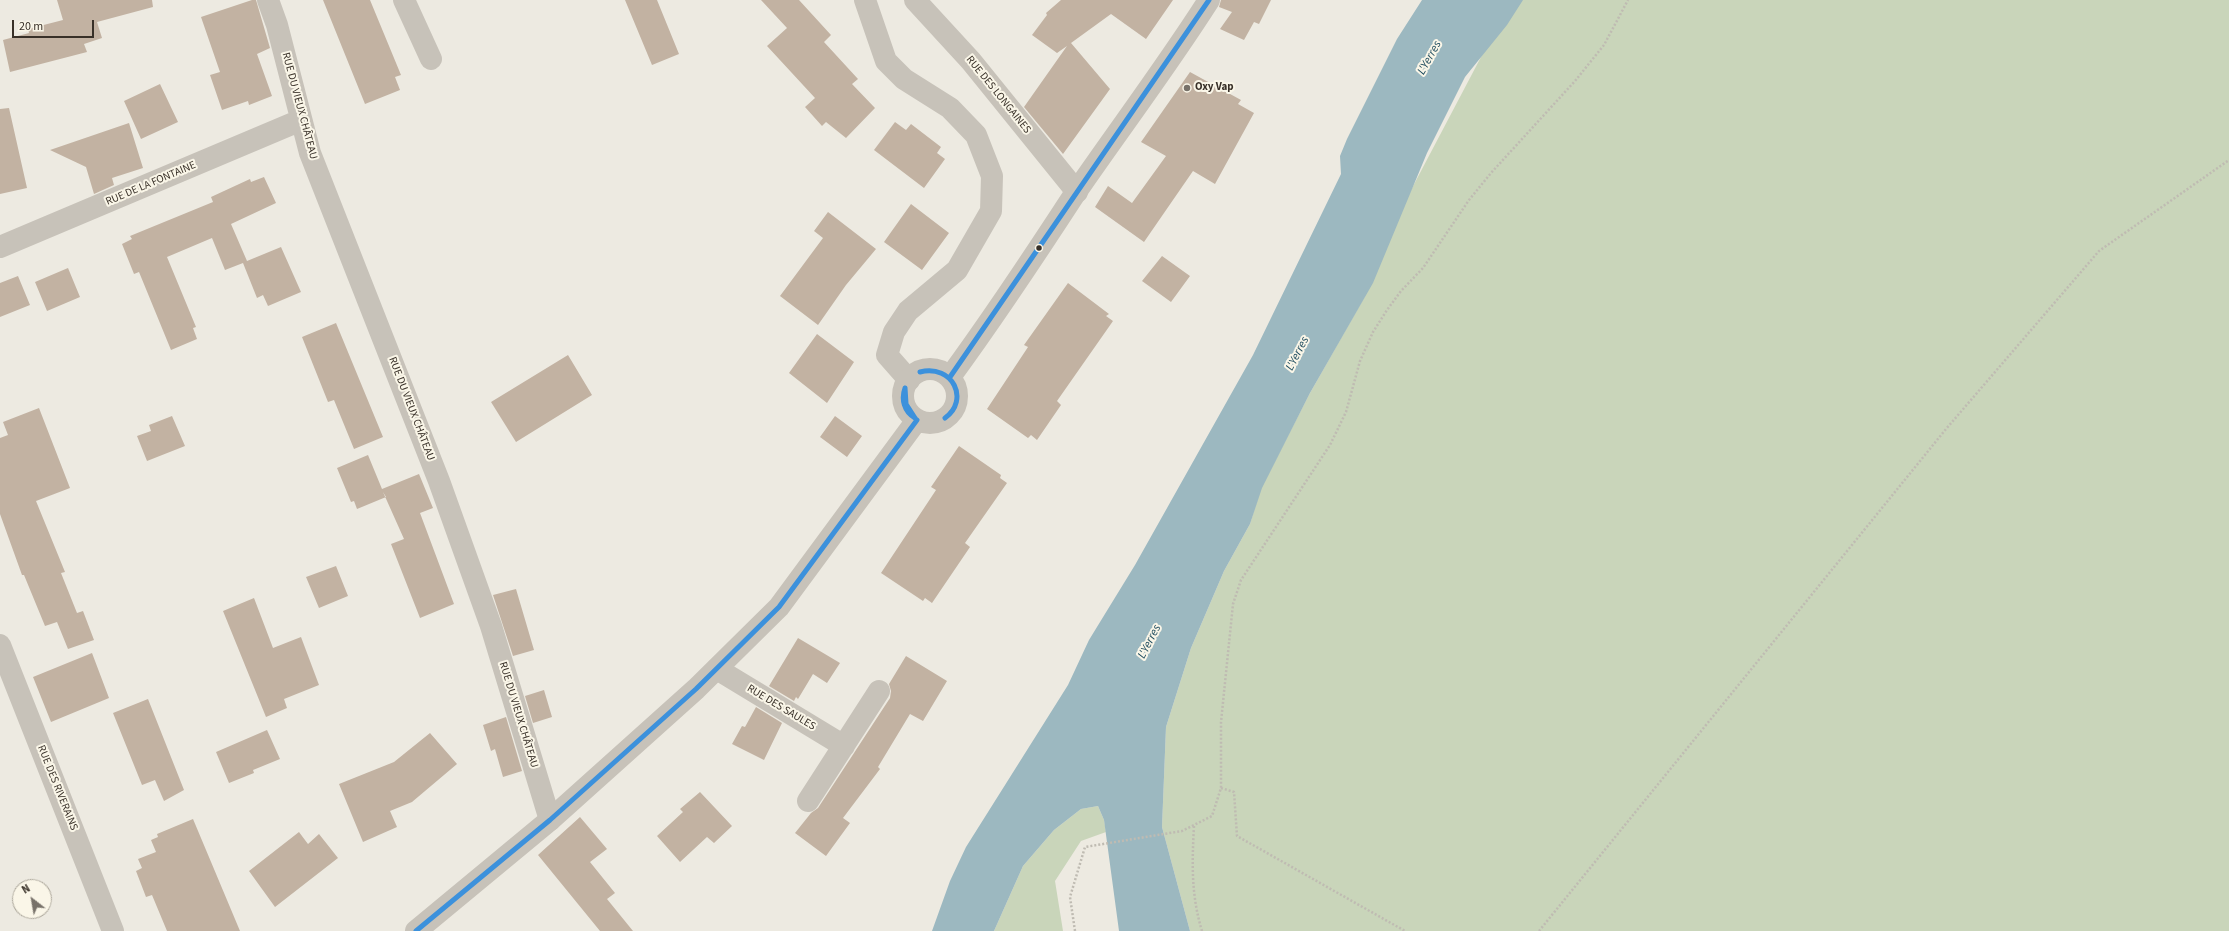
<!DOCTYPE html>
<html>
<head>
<meta charset="utf-8">
<style>
  body { margin:0 }
  #map { position:relative; width:2229px; height:931px; overflow:hidden; background:#edeae1; font-family:"Source Sans 3",sans-serif }
  canvas { display:block }
  .north { position:absolute; left:12px; top:879px; width:40px; height:40px; box-sizing:border-box; background:#faf6e8; border:1px solid #aca79b; border-radius:50%; rotate:329deg; font-size:11px; font-weight:700; line-height:16px; text-align:center; color:#383028 }
  .north::after { content:''; display:block; margin:auto; width:14px; height:18px; background:#777169; clip-path:polygon(50% 0,100% 100%,50% 72%,0 100%) }
  .scale { position:absolute; left:12px; top:20px; width:82px; height:18px; box-sizing:border-box; border:2px solid #383028; border-top:0; padding-left:5px; font-size:12px; line-height:14px; white-space:nowrap; color:#383028; -webkit-text-stroke:3px #faf6e8; paint-order:stroke }
</style>
</head>
<body>
<div id="map">
<canvas width="2229" height="931"></canvas>
<div class="north">N</div>
<div class="scale">20 m</div>
</div>
<script>
const ctx = document.querySelector('canvas').getContext('2d');
ctx.lineJoin = 'round';
function fill(path, color) { ctx.fillStyle = color; ctx.fill(path, 'evenodd'); }
function strokePath(path, color, width, dash) { ctx.strokeStyle = color; ctx.lineWidth = width; ctx.lineCap = dash ? 'butt' : 'round'; ctx.setLineDash(dash || []); ctx.stroke(path); }
function write(font, color, halo, rows, align = 'center') {
  ctx.font = font + ' "Source Sans 3",sans-serif'; ctx.lineWidth = 4; ctx.setLineDash([]); ctx.textBaseline = 'middle'; ctx.strokeStyle = halo; ctx.fillStyle = color; for (const [text, x, y, turn = 0] of rows) {
    ctx.save(); ctx.translate(x, y); ctx.rotate((+turn || 0) * Math.PI / 180); ctx.textAlign = isNaN(turn) ? turn : align; if (halo) ctx.strokeText(text, 0, 0); ctx.fillText(text, 0, 0); ctx.restore();
  }
}
const green = new Path2D(`
  M 1511,0 L 2229,0 L 2229,931 L 1190,931 L 1162,827 L 1166,727 L 1191,648 L 1224,571 L 1250,524 L 1261,488 L 1310,393 L 1365,296 L 1351,304 Z
  M 1098,806 L 1104,820 L 1106,832 L 1081,841 L 1055,881 L 1063,931 L 994,931 L 1023,866 L 1054,830 L 1081,809 Z`);
const water = new Path2D(`
  M 1422,0 L 1523,0 L 1507,25 L 1465,77 L 1427,153 L 1373,283 L 1310,393 L 1262,488 L 1250,524 L 1224,571 L 1191,648 L 1166,727 L 1162,827 L 1190,931 L 1119,931 L 1104,820 L 1098,806 L 1081,809 L 1054,830 L 1023,866 L 994,931 L 932,931 L 950,881 L 966,847 L 1068,685 L 1089,640 L 1135,565 L 1253,355 L 1341,174 L 1340,156 L 1347,139 L 1397,39 Z`);
const building = new Path2D(`
  M 57,0 L 152,0 L 153,7 L 97,22 L 102,38 L 84,44 L 87,52 L 10,72 L 3,40 L 29,33 L 28,29 L 63,20 Z
  M 252,0 L 256,0 L 270,48 L 257,54 L 272,96 L 249,105 L 248,101 L 222,110 L 210,75 L 220,72 L 201,17 Z
  M 323,0 L 370,0 L 401,75 L 395,77 L 400,90 L 365,104 Z
  M 625,0 L 657,0 L 679,54 L 652,65 Z
  M 761,0 L 799,0 L 831,35 L 824,42 L 858,79 L 852,84 L 875,108 L 846,138 L 826,122 L 822,126 L 805,107 L 815,98 L 767,46 L 787,28 Z
  M 1061,0 L 1173,0 L 1146,39 L 1111,14 L 1071,43 L 1110,89 L 1063,154 L 1024,107 L 1067,46 L 1057,53 L 1032,35 L 1047,15 L 1046,13 Z
  M 1221,0 L 1271,0 L 1259,24 L 1254,22 L 1244,40 L 1220,29 L 1232,12 L 1219,7 Z
  M 1190,72 L 1241,100 L 1238,104 L 1254,113 L 1215,184 L 1193,171 L 1144,242 L 1095,207 L 1108,186 L 1132,203 L 1166,156 L 1141,142 Z
  M 160,84 L 178,122 L 141,139 L 124,101 Z
  M 9,108 L 27,188 L 0,194 L 0,109 Z
  M 895,122 L 906,130 L 911,124 L 941,147 L 937,153 L 945,159 L 924,188 L 874,150 Z
  M 129,123 L 143,168 L 112,178 L 114,185 L 94,194 L 86,167 L 50,150 Z
  M 264,177 L 276,203 L 231,224 L 247,261 L 281,247 L 301,292 L 268,306 L 263,295 L 257,298 L 243,263 L 225,270 L 212,238 L 167,257 L 196,327 L 193,328 L 197,339 L 171,350 L 139,272 L 134,274 L 122,244 L 132,239 L 130,236 L 213,202 L 211,197 L 250,179 L 251,182 Z
  M 911,204 L 949,233 L 922,270 L 884,242 Z
  M 828,212 L 876,249 L 846,285 L 818,325 L 780,296 L 823,238 L 814,231 Z
  M 1162,256 L 1190,276 L 1171,302 L 1142,281 Z
  M 68,268 L 80,297 L 47,311 L 35,282 Z
  M 18,276 L 30,305 L 0,317 L 0,283 Z
  M 1068,283 L 1109,314 L 1106,316 L 1113,321 L 1057,401 L 1061,405 L 1037,440 L 1031,435 L 1028,438 L 987,409 L 1028,347 L 1024,345 Z
  M 336,323 L 383,437 L 354,449 L 334,400 L 328,402 L 302,337 Z
  M 817,334 L 854,362 L 827,403 L 789,373 Z
  M 568,355 L 592,395 L 516,442 L 491,402 Z
  M 39,408 L 70,488 L 36,501 L 65,572 L 61,573 L 77,613 L 83,611 L 94,640 L 68,649 L 57,622 L 45,626 L 24,575 L 22,575 L 0,514 L 0,438 L 8,435 L 3,422 Z
  M 172,416 L 185,446 L 147,461 L 137,436 L 151,431 L 149,425 Z
  M 835,416 L 862,436 L 847,457 L 820,437 Z
  M 959,446 L 1001,475 L 1000,478 L 1007,483 L 965,543 L 970,547 L 932,603 L 925,598 L 923,601 L 881,573 L 936,490 L 931,487 Z
  M 368,455 L 382,489 L 419,474 L 433,508 L 420,513 L 454,604 L 420,618 L 391,544 L 404,539 L 383,492 L 386,497 L 357,509 L 354,501 L 351,502 L 337,468 Z
  M 336,566 L 348,596 L 319,608 L 306,577 Z
  M 516,589 L 534,650 L 513,656 L 493,595 Z
  M 254,598 L 273,648 L 301,637 L 319,685 L 284,699 L 287,708 L 266,717 L 223,611 Z
  M 798,638 L 840,663 L 827,683 L 813,674 L 798,699 L 796,697 L 794,701 L 769,686 Z
  M 92,653 L 109,698 L 51,722 L 33,677 Z
  M 906,656 L 947,681 L 923,721 L 910,714 L 878,767 L 880,769 L 843,818 L 850,823 L 826,856 L 795,833 L 811,813 L 818,808 L 890,698 L 891,691 L 889,684 Z
  M 544,690 L 552,717 L 533,723 L 525,696 Z
  M 148,699 L 184,790 L 164,801 L 155,780 L 142,785 L 113,713 Z
  M 756,707 L 782,723 L 764,760 L 732,744 L 742,726 L 745,727 Z
  M 506,717 L 522,771 L 503,777 L 495,749 L 491,751 L 483,725 Z
  M 267,730 L 280,759 L 253,770 L 254,773 L 229,783 L 216,752 Z
  M 430,733 L 457,764 L 412,802 L 390,811 L 397,827 L 363,842 L 339,784 L 394,762 Z
  M 700,792 L 732,826 L 714,843 L 707,837 L 680,862 L 657,836 L 683,812 L 680,809 Z
  M 580,817 L 607,849 L 590,862 L 615,893 L 607,899 L 633,931 L 600,931 L 538,855 Z
  M 193,819 L 240,931 L 167,931 L 152,895 L 146,897 L 136,871 L 142,868 L 138,859 L 156,852 L 151,840 L 158,837 L 157,834 Z
  M 299,832 L 308,844 L 319,834 L 338,858 L 275,907 L 249,871 Z`);
const path = new Path2D(`
  M 1221,788 L 1234,792 L 1237,836 L 1405,931
  M 1194,826 C 1192,863 1191,895 1202,931
  M 1075,931 L 1070,897 L 1085,847 L 1182,831 L 1212,816 L 1221,788 L 1221,722 L 1233,604 L 1241,580 L 1330,445 L 1346,412 L 1360,361 L 1373,332 L 1387,310 L 1401,291 L 1423,268 L 1469,200 L 1491,173 L 1575,81 L 1604,45 L 1628,0
  M 1539,931 L 1946,429 L 2099,251 L 2229,160`);
const minor = new Path2D(`
  M 268,0 L 277,25 L 310,153 L 439,481 L 491,626 L 550,820
  M 404,0 L 431,59
  M 865,0 L 886,61 L 904,79 L 950,108 L 976,135 L 992,176 L 991,211 L 957,270 L 908,311 L 894,332 L 887,355 L 909,380
  M 915,0 L 971,61 L 1077,192
  M 0,247 L 301,120
  M 0,645 L 113,931
  M 717,669 L 844,746
  M 808,801 L 879,691`);
const tertiary = new Path2D(`
  M903 396a27 27 0 1 1 54 0a27 27 0 1 1-54 0Z
  M 950,377 C 994,317 1035,255 1076,192 C 1120,128 1167,66 1209,0
  M 416,931 L 550,820 L 696,689 L 779,607 L 917,420`);
const bus1 = new Path2D(`
  M 920,372 C 953,364 970,400 945,418
  M 950,377 L 1209,0
  M 905,388 L 906,404 L 915,418
  M 905,388 C 901,399 904,412 915,418
  M 416,931 L 550,820 L 696,689 L 779,607 L 917,420`);
const markers = [
  [1187,88,4,"#777169"],
  [1039,248,3.5,"#383028"]
];
const poiNames = [
  ["Oxy Vap",1195,88]
];
const streetNames = [
  ["RUE DES LONGAINES",998,95,51],
  ["RUE DU VIEUX CHÂTEAU",299,106,75],
  ["RUE DE LA FONTAINE",151,184,-23],
  ["RUE DU VIEUX CHÂTEAU",411,409,69],
  ["RUE DES SAULES",781,708,31],
  ["RUE DU VIEUX CHÂTEAU",518,715,73],
  ["RUE DES RIVERAINS",57,788,68]
];
const waterNames = [
  ["L'Yerres",1430,58,-61],
  ["L'Yerres",1298,354,-63],
  ["L'Yerres",1150,642,-63]
];
fill(green, '#c9d5ba');
fill(water, '#9cb8c0');
fill(building, '#c2b2a2');
strokePath(path, '#bfbbb2', 2.5, [2, 2]);
strokePath(minor, '#c7c2b9', 22);
strokePath(tertiary, '#c7c2b9', 22);
strokePath(bus1, '#3c91dc', 5);
for (const [x, y, r, color] of markers) { const dot = new Path2D(); dot.arc(x, y, r, 0, 2 * Math.PI); ctx.fillStyle = color; ctx.fill(dot); strokePath(dot, '#faf6e8', 1.5); }
write('bold 11px', '#383028', '#faf6e8', poiNames, 'left');
write('11px', '#383028', '#faf6e8', streetNames);
write('italic 12px', '#1b495c', '#faf6e8', waterNames);
</script>
</body>
</html>
